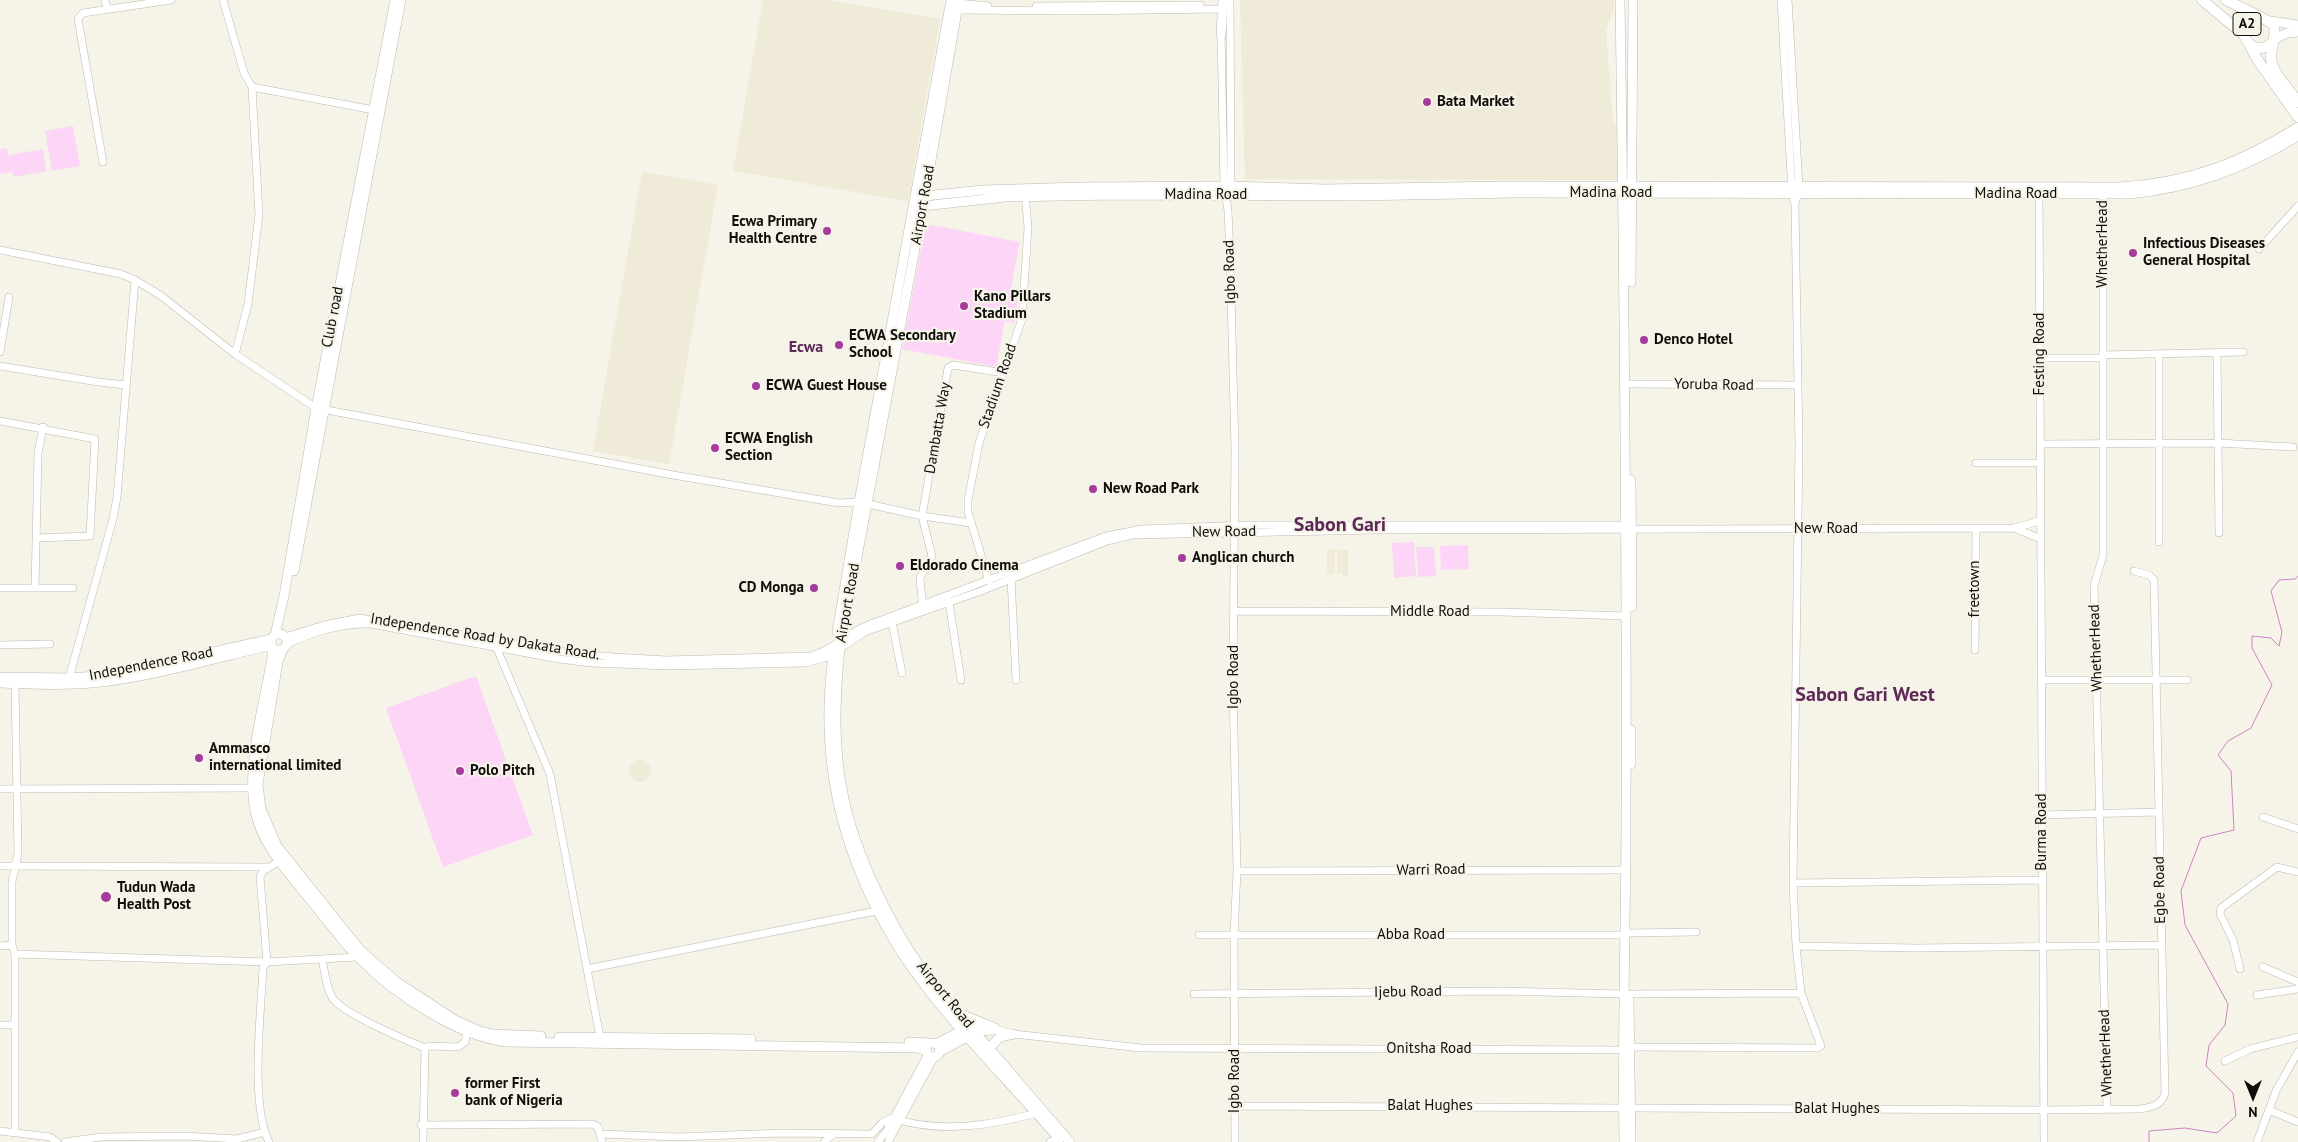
<!DOCTYPE html>
<html>
<head>
<meta charset="utf-8">
<style>
  body { margin:0 }
  #map { position:relative; width:2298px; height:1142px; overflow:hidden; background:#f6f3e8; font-family:"PT Sans",sans-serif }
  canvas { display:block }
  .north { position:absolute; left:2228px; top:1072px; width:50px; height:50px; -webkit-text-stroke:4px #f6f3e8; paint-order:stroke; rotate:180deg; font-size:14px; font-weight:700; line-height:20px; text-align:center; color:#0f0e0b }
  .north::after { content:''; display:block; margin:auto; width:18px; height:22px; background:#0f0e0b; clip-path:polygon(50% 0,100% 100%,50% 72%,0 100%) }
</style>
</head>
<body>
<div id="map">
<canvas width="2298" height="1142"></canvas>
<div class="north">N</div>
</div>
<script>
const ctx = document.querySelector('canvas').getContext('2d');
ctx.lineJoin = 'round';
function fill(path, color) { ctx.fillStyle = color; ctx.fill(path, 'evenodd'); }
function strokePath(path, color, width, dash) { ctx.strokeStyle = color; ctx.lineWidth = width; ctx.lineCap = dash ? 'butt' : 'round'; ctx.setLineDash(dash || []); ctx.stroke(path); }
function write(font, color, halo, rows, align = 'center') {
  ctx.font = font + ' "PT Sans",sans-serif'; ctx.lineWidth = 4.5; ctx.setLineDash([]); ctx.textBaseline = 'middle'; ctx.strokeStyle = halo; ctx.fillStyle = color; for (const [text, x, y, turn = 0] of rows) {
    ctx.save(); ctx.translate(x, y); ctx.rotate((+turn || 0) * Math.PI / 180); ctx.textAlign = isNaN(turn) ? turn : align; if (halo) ctx.strokeText(text, 0, 0); ctx.fillText(text, 0, 0); ctx.restore();
  }
}
const built = new Path2D(`
  M 763,0 L 827,0 L 940,19 L 908,201 L 733,171 Z
  M 1240,0 L 1614,0 L 1614,9 L 1606,30 L 1613,122 L 1620,127 L 1621,180 L 1245,179 Z
  M 642,172 L 718,185 L 669,464 L 593,451 Z
  M 1327,549 L 1335,549 L 1335,574 L 1327,574 Z
  M 1337,550 L 1348,550 L 1348,576 L 1342,575 L 1342,572 L 1337,575 Z
  M629 771a11 11 0 1 1 22 0a11 11 0 1 1-22 0Z`);
const green = new Path2D(`
  M 73,126 L 80,166 L 52,171 L 45,131 Z
  M 7,148 L 12,172 L 0,174 L 0,149 Z
  M 43,149 L 46,171 L 13,177 L 9,155 Z
  M 926,224 L 1020,242 L 1011,288 L 1020,290 L 1014,323 L 1005,321 L 996,367 L 902,349 Z
  M 1414,542 L 1416,576 L 1394,578 L 1392,543 Z
  M 1468,545 L 1469,569 L 1441,570 L 1440,546 Z
  M 1416,547 L 1434,547 L 1436,576 L 1418,577 Z
  M 476,676 L 533,835 L 443,867 L 386,708 Z`);
const stream = new Path2D(`
  M 2149,1142 L 2149,1131 L 2185,1128 L 2217,1133 L 2236,1116 L 2233,1093 L 2206,1066 L 2209,1045 L 2225,1025 L 2228,1004 L 2185,925 L 2181,891 L 2201,838 L 2234,830 L 2231,771 L 2218,755 L 2228,741 L 2251,728 L 2272,685 L 2252,648 L 2252,636 L 2271,638 L 2279,646 L 2282,632 L 2271,591 L 2279,580 L 2295,579 L 2298,576`);
const minor = new Path2D(`
  M 105,0 L 107,9
  M 223,0 L 244,73 L 252,87 L 259,215 L 248,304 L 235,354
  M 1230,0 L 1231,191
  M 1781,0 L 1792,193 L 1795,205 L 1799,187 L 1788,0
  M 958,3 L 988,6
  M 1036,6 L 1200,5
  M 957,10 L 1073,11 L 1221,9
  M 1221,31 L 1224,186 L 1228,211 L 1230,255 L 1235,449 L 1233,686 L 1237,871 L 1234,935 L 1235,1142
  M 252,87 L 374,110
  M 103,162 L 78,19 L 83,13 L 171,0
  M 2039,190 L 2044,1142
  M 2103,190 L 2103,555 L 2094,586 L 2107,1109
  M 2259,249 L 2298,206
  M 0,250 L 121,274 L 135,280 L 160,295 L 235,354 L 316,408 L 673,475 L 839,503 L 859,502 L 922,516 L 971,523
  M 0,352 L 9,297
  M 2217,353 L 2219,533
  M 2103,355 L 2243,352
  M 2040,358 L 2103,358
  M 0,366 L 98,382 L 126,385
  M 1631,384 L 1797,385
  M 0,421 L 95,439 L 90,536 L 36,538
  M 2040,444 L 2218,443 L 2293,447
  M 1976,463 L 2040,463
  M 2014,528 L 2041,539
  M 2159,542 L 2159,355
  M 1011,578 L 1016,680
  M 989,581 L 968,512 L 968,500 L 979,443 L 1022,319 L 1028,228 L 1025,193
  M 0,588 L 73,588
  M 35,588 L 38,453 L 43,427
  M 949,602 L 961,680
  M 923,610 L 920,578 L 932,556 L 922,516 L 948,368 L 953,365 L 1004,373
  M 1234,611 L 1502,612 L 1626,616
  M 892,622 L 902,673
  M 285,637 L 324,625 L 360,618 L 570,653 L 613,657 L 667,660 L 810,656 C 832,651 847,633 868,625 L 1106,536 L 1142,529 L 1247,525 L 1630,525
  M 495,644 L 550,774 L 600,1037
  M 0,645 L 50,644
  M 286,645 C 311,632 343,623 371,624 L 559,659 L 592,663 L 668,666 L 805,663 L 827,657 L 865,632 L 981,591 L 1107,541 L 1132,535 L 1378,530 L 2014,528 L 2040,521
  M 1975,650 L 1976,528
  M 69,678 L 113,519 L 117,497 L 135,280
  M 2041,680 L 2187,680
  M 0,789 L 253,788
  M 2042,815 L 2159,812
  M 2263,817 L 2298,829
  M 0,866 L 268,867
  M 1237,871 L 1624,870
  M 1793,883 L 2042,880
  M 1629,933 L 1696,932
  M 1199,935 L 1623,935
  M 0,946 L 12,945
  M 1796,946 L 1917,948 L 2161,945
  M 15,954 L 267,962 L 357,957
  M 322,959 C 325,972 326,990 334,1000 C 347,1015 405,1040 425,1048 L 429,1046 L 458,1047 L 465,1042 L 468,1027
  M 2263,967 L 2298,982
  M 587,969 L 881,910
  M 2240,969 L 2233,940 L 2220,914 L 2221,908 L 2277,867 L 2298,872
  M 1194,994 L 1501,991 L 1622,994
  M 1629,994 L 1801,993
  M 2257,995 L 2298,989
  M 0,1025 L 15,1025
  M 969,1027 L 988,1027 L 1014,1034 L 1141,1048 L 1622,1050
  M 974,1032 L 995,1031
  M 1629,1047 L 1817,1048 L 1821,1046 L 1801,993 L 1796,946 L 1793,883 L 1799,446 L 1795,205
  M 2225,1061 L 2250,1049 L 2298,1037
  M 1235,1106 L 1624,1108
  M 1630,1108 L 2043,1110 L 2141,1109 C 2152,1107 2162,1105 2165,1093 L 2154,580 L 2149,575 L 2134,571
  M 2269,1110 L 2298,1122
  M 899,1120 C 944,1133 992,1125 1037,1113
  M 421,1125 L 593,1124 L 598,1127 L 602,1142
  M 0,1131 L 50,1137 L 57,1142
  M 15,1133 L 15,954 L 12,945 L 12,882 L 18,853 L 15,684
  M 601,1134 L 678,1137 L 781,1133 L 872,1134 L 882,1123 L 894,1117
  M 65,1142 L 101,1137 L 185,1136 L 237,1139 L 265,1132
  M 269,1142 C 250,1105 261,1012 263,968 L 267,962 L 260,877 L 263,871 L 283,859
  M 423,1142 L 425,1048
  M 824,1142 L 834,1134
  M 878,1142 L 886,1132 L 928,1054
  M 888,1142 L 935,1056
  M 1050,1142 L 1059,1138
  M 2257,1142 L 2276,1091 L 2298,1052`);
const major = new Path2D(`
  M 959,0 L 923,206 L 840,648 C 835,698 833,749 844,799 C 857,859 895,936 934,985 C 953,1010 975,1032 996,1056 C 1021,1085 1045,1114 1070,1142
  M 1620,0 C 1624,272 1627,543 1626,815 C 1626,924 1622,1033 1624,1142
  M 2270,21 L 2298,25
  M 1221,35 L 1223,0
  M 2275,39 L 2287,33 L 2298,32
  M 915,197 L 983,190 L 1080,187 L 1231,186 L 1324,189 L 1504,186 L 2120,187 C 2189,183 2240,163 2298,127
  M 914,207 L 1005,197 L 1114,195 L 1356,196 L 1515,193 L 2129,194 C 2193,188 2243,169 2298,136
  M 1631,282 L 1633,0
  M 1631,480 L 1632,607
  M 294,571 L 401,0
  M 837,632 L 859,502 L 951,0
  M271 642a8 8 0 1 1 16 0a8 8 0 1 1-16 0Z
  M 275,635 L 284,596 L 316,408 L 395,0
  M 272,647 L 272,658 C 264,705 246,764 255,811 C 262,845 287,871 308,897 C 325,917 340,939 359,958 C 393,993 458,1037 507,1042 L 918,1048 L 927,1051
  M 283,649 L 278,662 L 258,784 L 261,809 L 277,846 L 361,951 L 397,982 L 455,1020 L 480,1031 L 492,1034 L 541,1036
  M 834,650 C 817,759 842,858 900,950 C 943,1017 1007,1078 1059,1139
  M 0,677 L 69,678 L 110,675 L 271,639
  M 0,683 C 31,684 61,686 92,683 C 152,677 212,659 271,645
  M 1631,764 L 1631,730
  M 1629,1000 L 1631,1142
  M 958,1013 L 995,1028
  M 559,1037 L 751,1039
  M 909,1042 L 931,1043
  M926 1050a7 7 0 1 1 14 0a7 7 0 1 1-14 0Z
  M 936,1044 L 967,1028
  M 989,1048 L 1000,1037 L 1014,1034
  M 939,1052 L 974,1033`);
const highway = new Path2D(`
  M 2202,0 L 2244,35
  M 2226,0 L 2261,17
  M 2273,42 C 2262,52 2249,49 2244,35 C 2245,24 2251,19 2261,17 L 2273,24 C 2278,36 2270,47 2271,59 C 2273,74 2290,90 2298,102
  M 2249,44 L 2257,59 L 2298,117`);
const markers = [
  [1427,102,5,"#a53b9c"],
  [827,231,5,"#a53b9c"],
  [2133,253,5,"#a53b9c"],
  [964,306,5,"#a53b9c"],
  [1644,340,5,"#a53b9c"],
  [839,345,5,"#a53b9c"],
  [756,386,5,"#a53b9c"],
  [715,448,5,"#a53b9c"],
  [1093,489,5,"#a53b9c"],
  [1182,558,5,"#a53b9c"],
  [900,566,5,"#a53b9c"],
  [814,588,5,"#a53b9c"],
  [199,758,5,"#a53b9c"],
  [460,771,5,"#a53b9c"],
  [106,897,6,"#a53b9c"],
  [455,1093,5,"#a53b9c"]
];
const shields = [
  [2247,24,28]
];
const shieldNames = [
  ["A2",2247,24]
];
const poiNames = [
  ["Bata Market",1437,102],
  ["Ecwa Primary",817,222,"right"],
  ["Health Centre",817,239,"right"],
  ["Infectious Diseases",2143,244],
  ["General Hospital",2143,261],
  ["Kano Pillars",974,297],
  ["Stadium",974,314],
  ["ECWA Secondary",849,336],
  ["School",849,353],
  ["Denco Hotel",1654,340],
  ["ECWA Guest House",766,386],
  ["ECWA English",725,439],
  ["Section",725,456],
  ["New Road Park",1103,489],
  ["Anglican church",1192,558],
  ["Eldorado Cinema",910,566],
  ["CD Monga",804,588,"right"],
  ["Ammasco",209,749],
  ["international limited",209,766],
  ["Polo Pitch",470,771],
  ["Tudun Wada",117,888],
  ["Health Post",117,905],
  ["former First",465,1084],
  ["bank of Nigeria",465,1101]
];
const streetNames = [
  ["Madina Road",1611,193],
  ["Madina Road",2016,194],
  ["Madina Road",1206,195],
  ["Airport Road",923,205,-80],
  ["WhetherHead",2103,244,-90],
  ["Igbo Road",1230,272,-92],
  ["Club road",333,317,-79],
  ["Festing Road",2040,354,-90],
  ["Yoruba Road",1714,385,1],
  ["Stadium Road",998,386,-71],
  ["Dambatta Way",938,428,-80],
  ["New Road",1826,529],
  ["New Road",1224,532,-1],
  ["freetown",1975,589,-90],
  ["Airport Road",848,603,-80],
  ["Middle Road",1430,612],
  ["Independence Road by Dakata Road.",485,637,9],
  ["WhetherHead",2096,648,-92],
  ["Independence Road",151,664,-11],
  ["Igbo Road",1234,677,-90],
  ["Burma Road",2042,832,-90],
  ["Warri Road",1431,870,-1],
  ["Egbe Road",2160,890,-91],
  ["Abba Road",1411,935],
  ["Ijebu Road",1408,992,-1],
  ["Airport Road",945,995,51],
  ["Onitsha Road",1429,1049],
  ["WhetherHead",2106,1053,-92],
  ["Igbo Road",1235,1081,-90],
  ["Balat Hughes",1430,1106],
  ["Balat Hughes",1837,1109]
];
const neighbourhoodNames = [
  ["Ecwa",806,347]
];
const districtNames = [
  ["Sabon Gari",1340,525],
  ["Sabon Gari West",1865,695]
];
fill(built, '#efebd8');
fill(green, '#fdd6f7');
strokePath(stream, '#cd83c3', 1);
strokePath(minor, '#bcb9ae', 8);
strokePath(major, '#bcb9ae', 10);
strokePath(highway, '#bcb9ae', 11);
strokePath(minor, '#fff', 7);
strokePath(major, '#fff', 9);
strokePath(highway, '#fff', 10);
for (const [x, y, r, color] of markers) { const dot = new Path2D(); dot.arc(x, y, r, 0, 2 * Math.PI); ctx.fillStyle = color; ctx.fill(dot); strokePath(dot, '#f6f3e8', 2); }
for (const [x, y, w] of shields) { const box = new Path2D(); box.roundRect(x - w / 2, y - 11.5, w, 23, 4); ctx.fillStyle = '#f6f3e8'; ctx.fill(box); strokePath(box, '#0f0e0b', 1); }
write('bold 14px', '#0f0e0b', null, shieldNames);
write('bold 15px', '#0f0e0b', '#f6f3e8', poiNames, 'left');
write('15px', '#0f0e0b', '#f6f3e8', streetNames);
write('bold 16px', '#5d2957', '#f6f3e8', neighbourhoodNames);
write('bold 20px', '#5d2957', '#f6f3e8', districtNames);
</script>
</body>
</html>
